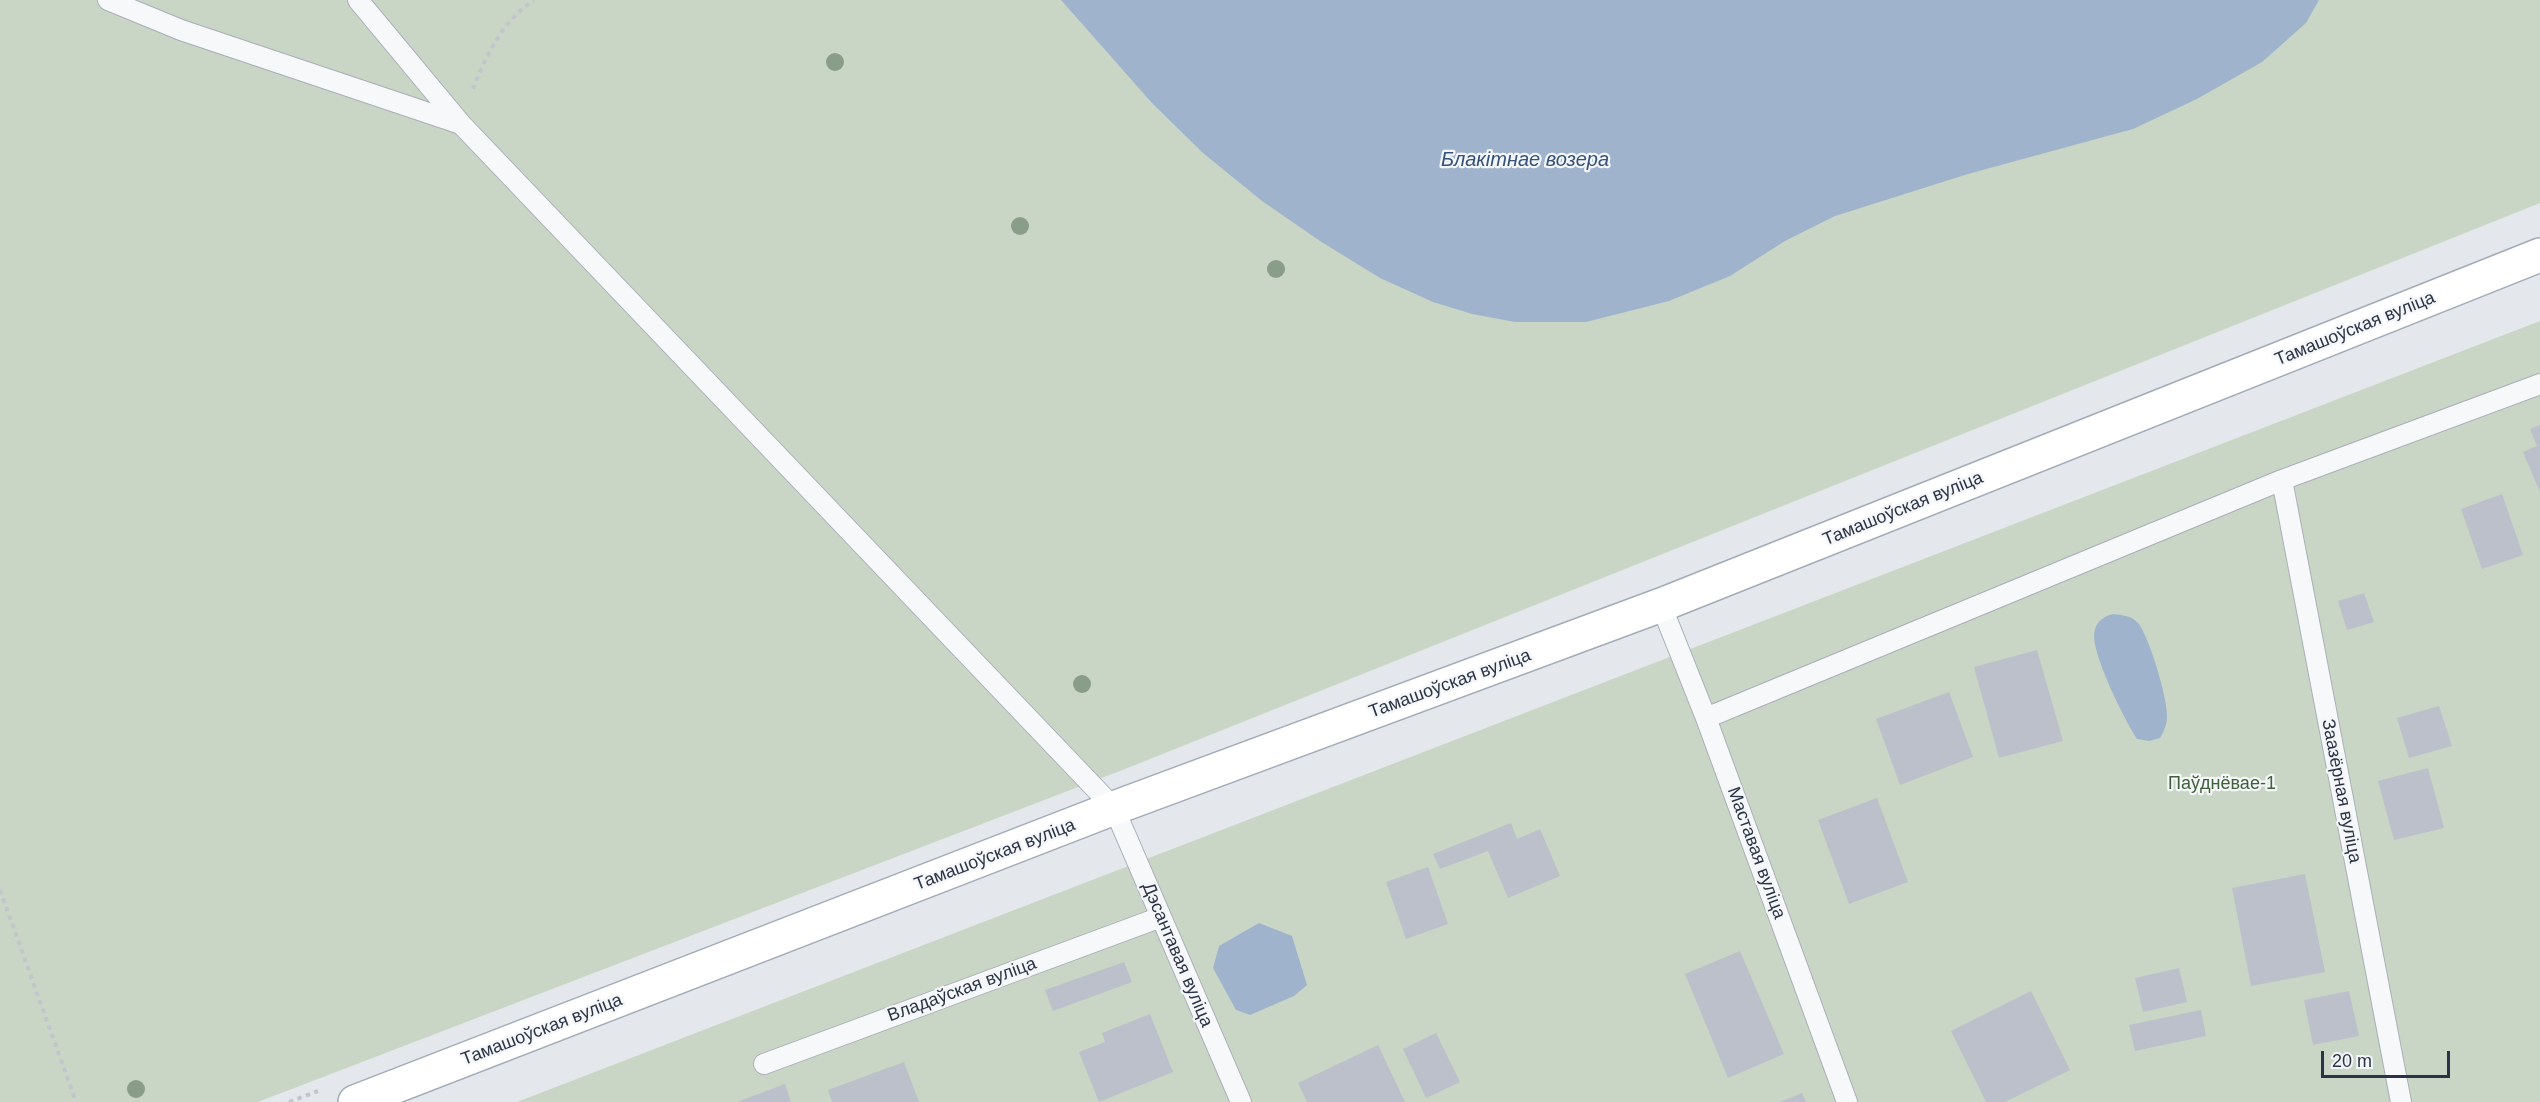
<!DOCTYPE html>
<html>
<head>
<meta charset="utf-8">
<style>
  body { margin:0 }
  #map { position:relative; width:2540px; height:1102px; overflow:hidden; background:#e4e7ec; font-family:Arial,sans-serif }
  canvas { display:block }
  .scale { position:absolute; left:2321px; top:1051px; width:129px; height:27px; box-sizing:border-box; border:3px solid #2b3445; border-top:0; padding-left:8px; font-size:18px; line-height:21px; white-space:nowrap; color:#2b3445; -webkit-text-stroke:4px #f4f6f9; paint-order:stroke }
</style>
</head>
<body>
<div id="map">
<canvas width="2540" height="1102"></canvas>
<div class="scale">20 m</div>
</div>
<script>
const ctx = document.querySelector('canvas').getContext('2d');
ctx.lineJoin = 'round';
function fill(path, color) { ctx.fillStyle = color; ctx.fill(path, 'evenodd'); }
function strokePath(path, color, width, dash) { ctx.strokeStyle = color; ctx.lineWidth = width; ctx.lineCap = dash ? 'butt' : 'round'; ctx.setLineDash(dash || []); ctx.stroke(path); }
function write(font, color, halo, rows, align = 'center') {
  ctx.font = font + ' Arial,sans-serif'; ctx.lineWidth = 4.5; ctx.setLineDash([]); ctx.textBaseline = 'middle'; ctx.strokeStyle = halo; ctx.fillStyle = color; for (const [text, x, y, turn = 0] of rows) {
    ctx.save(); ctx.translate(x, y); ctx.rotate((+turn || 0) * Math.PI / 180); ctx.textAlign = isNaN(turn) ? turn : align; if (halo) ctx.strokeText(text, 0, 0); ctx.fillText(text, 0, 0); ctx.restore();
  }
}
const green = new Path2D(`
  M 0,0 L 2540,0 L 2540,203 L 1125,769 L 258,1102 L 0,1102 Z
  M 2540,321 L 2540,1102 L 517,1102 Z`);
const water = new Path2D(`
  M 1061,0 L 2319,0 L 2306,23 L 2262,62 L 2197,99 L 2133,129 L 1968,174 L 1835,216 L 1785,241 L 1730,276 L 1669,301 L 1586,322 L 1515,322 L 1472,314 L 1433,302 L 1380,278 L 1320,241 L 1262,201 L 1203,153 L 1152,103 Z
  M 2113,614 C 2122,615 2132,616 2138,623 C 2149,636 2168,699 2167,716 C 2167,725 2164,731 2160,738 L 2149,741 L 2137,739 C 2124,719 2095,660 2094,637 C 2094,624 2101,617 2113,614 Z
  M 1259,923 L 1292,936 L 1307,985 L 1294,996 L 1250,1015 L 1236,1010 L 1213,968 L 1219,946 Z`);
const building = new Path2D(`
  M 2540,425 L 2540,492 L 2523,452 L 2537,446 L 2530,429 Z
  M 2502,494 L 2523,555 L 2482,569 L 2461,509 Z
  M 2364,593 L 2374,622 L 2347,630 L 2338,601 Z
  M 2037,650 L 2063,741 L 1999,758 L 1974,667 Z
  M 1949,692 L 1973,757 L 1900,785 L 1876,719 Z
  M 2439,706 L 2452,746 L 2409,758 L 2397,718 Z
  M 2428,768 L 2444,828 L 2394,840 L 2378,781 Z
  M 1877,798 L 1908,882 L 1849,904 L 1818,820 Z
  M 1511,823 L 1517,839 L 1540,829 L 1560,876 L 1508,898 L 1488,851 L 1440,869 L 1433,854 Z
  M 1428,867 L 1448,924 L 1406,939 L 1386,882 Z
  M 2305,874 L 2325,972 L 2251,986 L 2232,888 Z
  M 1740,951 L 1784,1054 L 1728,1078 L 1685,974 Z
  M 1124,962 L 1132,982 L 1053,1011 L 1045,990 Z
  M 2179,968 L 2187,1002 L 2143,1012 L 2135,978 Z
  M 2031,991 L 2070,1070 L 2005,1102 L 1986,1102 L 1951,1031 Z
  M 2349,991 L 2359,1036 L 2313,1045 L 2304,1000 Z
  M 2201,1010 L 2206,1036 L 2135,1051 L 2129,1025 Z
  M 1150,1014 L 1173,1072 L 1099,1102 L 1079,1052 L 1105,1042 L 1102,1033 Z
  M 1436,1033 L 1460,1082 L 1426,1098 L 1403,1049 Z
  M 1378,1045 L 1405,1102 L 1307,1102 L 1298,1083 Z
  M 904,1062 L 919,1102 L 832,1102 L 828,1090 Z
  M 785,1084 L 791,1102 L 737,1102 Z
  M 1802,1093 L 1806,1102 L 1780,1102 Z`);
const path = new Path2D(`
  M 473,89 C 485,57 504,19 534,0
  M 0,890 L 76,1102
  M 289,1102 L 318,1091`);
const service = new Path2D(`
  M 108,0 L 181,30 L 461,124
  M 358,0 L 461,124 L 1114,808 L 1241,1102
  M 2282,480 L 2401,1102
  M 1661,605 L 1706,718 L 1847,1102
  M 1706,718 L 2282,480 L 2540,384
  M 764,1064 L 1161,917`);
const primary = new Path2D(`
  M 355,1102 L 1114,808 L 1661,605 L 2540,255`);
const trees = [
  [835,62],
  [1020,226],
  [1276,269],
  [1082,684],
  [136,1089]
];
const streetNames = [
  ["Тамашоўская вуліца",2355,329,-22],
  ["Тамашоўская вуліца",1903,509,-22],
  ["Тамашоўская вуліца",1450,684,-20],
  ["Заазёрная вуліца",2341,791,79],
  ["Маставая вуліца",1756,853,70],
  ["Тамашоўская вуліца",995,855,-21],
  ["Дэсантавая вуліца",1177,955,67],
  ["Владаўская вуліца",962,990,-20],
  ["Тамашоўская вуліца",542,1030,-21]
];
const parkNames = [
  ["Паўднёвае-1",2222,784]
];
const waterNames = [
  ["Блакітнае возера",1525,160]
];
fill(green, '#c9d6c5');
fill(water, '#9fb4cc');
fill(building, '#bbc0ca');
strokePath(service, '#a9aeb7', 22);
strokePath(primary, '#a3abb8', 36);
strokePath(path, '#c2c5cb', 4, [4.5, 4.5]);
strokePath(service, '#f7f8fa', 20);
strokePath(primary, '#fff', 33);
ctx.fillStyle = '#899d89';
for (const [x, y] of trees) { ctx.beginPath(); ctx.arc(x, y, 9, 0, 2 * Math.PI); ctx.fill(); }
write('18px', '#2b3445', '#f4f6f9', streetNames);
write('18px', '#3f6138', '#f4f6f9', parkNames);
write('italic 20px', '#34527a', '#f4f6f9', waterNames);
</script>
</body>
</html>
